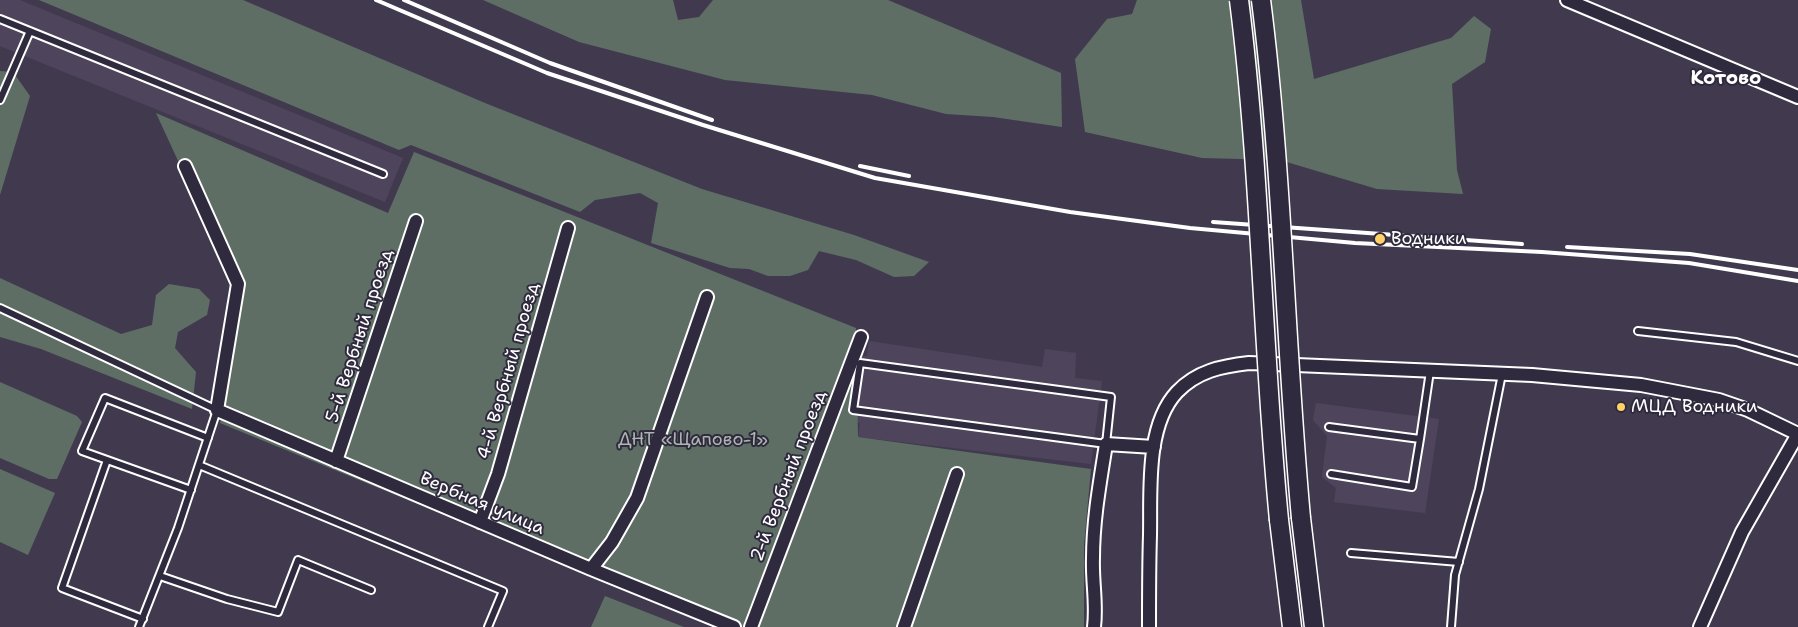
<!DOCTYPE html>
<html>
<head>
<meta charset="utf-8">
<style>
  body { margin:0 }
  canvas { display:block; background:#413a4f }
</style>
</head>
<body>
<canvas width="1798" height="627"></canvas>
<script>
const ctx = document.querySelector('canvas').getContext('2d');
ctx.lineJoin = 'round';
function fill(path, color) { ctx.fillStyle = color; ctx.fill(path, 'evenodd'); }
function strokePath(path, color, width, dash) { ctx.strokeStyle = color; ctx.lineWidth = width; ctx.lineCap = dash ? 'butt' : 'round'; ctx.setLineDash(dash || []); ctx.stroke(path); }
function write(font, color, halo, rows, align = 'center') {
  ctx.font = font + ' "Shantell Sans",sans-serif'; ctx.lineWidth = 4; ctx.setLineDash([]); ctx.textBaseline = 'middle'; ctx.strokeStyle = halo; ctx.fillStyle = color; for (const [text, x, y, turn = 0] of rows) {
    ctx.save(); ctx.translate(x, y); ctx.rotate((+turn || 0) * Math.PI / 180); ctx.textAlign = isNaN(turn) ? turn : align; if (halo) ctx.strokeText(text, 0, 0); ctx.fillText(text, 0, 0); ctx.restore();
  }
}
const built = new Path2D(`
  M 0,0 L 20,0 L 403,158 L 385,202 L 0,46 Z
  M 869,341 L 1042,367 L 1045,349 L 1076,353 L 1075,378 L 1102,381 L 1091,464 L 858,437 L 860,423 L 847,420 L 857,355 L 867,356 Z
  M 1316,403 L 1439,419 L 1425,513 L 1334,502 L 1336,488 L 1322,477 L 1327,436 L 1313,420 Z`);
const green = new Path2D(`
  M 39,0 L 243,0 L 485,103 L 702,189 L 854,235 L 929,262 L 914,276 L 894,277 L 856,260 L 819,251 L 808,270 L 790,276 L 768,276 L 749,269 L 730,268 L 651,243 L 658,203 L 640,193 L 595,200 L 580,212 L 411,145 L 399,150 Z
  M 483,0 L 673,0 L 678,20 L 699,17 L 713,0 L 888,0 L 1061,73 L 1062,127 L 993,117 L 946,114 L 872,95 L 725,80 L 579,42 Z
  M 1137,0 L 1301,0 L 1314,79 L 1451,38 L 1474,16 L 1491,29 L 1485,62 L 1452,84 L 1457,170 L 1463,194 L 1377,189 L 1280,160 L 1202,158 L 1085,132 L 1075,59 L 1107,19 L 1132,14 Z
  M 0,71 L 13,72 L 30,96 L 0,195 Z
  M 156,113 L 388,213 L 414,152 L 856,328 L 858,437 L 1091,469 L 1084,545 L 1084,627 L 718,627 L 220,423 L 224,405 L 214,400 L 233,280 Z
  M 0,278 L 121,334 L 152,325 L 156,295 L 169,284 L 199,289 L 210,300 L 207,315 L 178,332 L 175,348 L 196,372 L 192,409 L 41,349 L 0,337 Z
  M 0,382 L 77,416 L 82,422 L 57,479 L 49,479 L 0,458 Z
  M 0,469 L 55,493 L 28,555 L 0,542 Z
  M 605,596 L 684,627 L 591,627 Z`);
const lane = new Path2D(`
  M 0,19 L 383,174
  M 0,100 L 30,31
  M 0,308 L 217,410 L 178,528 L 139,627
  M 1638,331 L 1736,342 L 1798,361
  M 860,363 L 1111,397 L 1106,444 L 853,410 Z
  M 1329,427 L 1420,439 L 1430,371
  M 107,460 L 62,588 L 143,619
  M 199,465 L 503,591 L 488,627
  M 1331,474 L 1412,487 L 1420,439
  M 191,490 L 82,451 L 105,398 L 208,438
  M 1351,553 L 1459,562
  M 160,576 L 227,599 L 278,612 L 298,560 L 371,590
  M 1451,627 L 1455,575 L 1479,489 L 1502,374`);
const street = new Path2D(`
  M 1567,0 L 1798,97
  M 185,166 L 238,284 L 217,410 L 591,569 L 734,627
  M 336,461 L 416,221
  M 480,522 L 498,474 L 568,228
  M 591,569 L 612,542 L 637,498 L 707,297
  M 751,627 L 861,337
  M 904,627 L 957,474
  M 1094,627 C 1097,604 1092,581 1093,558 C 1093,520 1100,482 1106,444 L 1154,447
  M 1149,627 C 1149,596 1149,566 1150,535 C 1151,493 1145,426 1177,392 C 1197,371 1222,366 1249,363 L 1532,375 L 1641,385 L 1719,400 L 1748,410 L 1798,434
  M 1700,627 L 1742,532 L 1798,434`);
const secondary = new Path2D(`
  M 1301,518 L 1314,627
  M 1279,520 L 1292,627`);
const rail = new Path2D(`
  M 376,0 L 547,73 L 703,125 L 875,178 L 1070,212 L 1190,228 L 1355,243 L 1542,252 L 1689,263 L 1798,281
  M 404,0 L 550,63 L 712,120
  M 860,166 L 909,176
  M 1213,222 L 1522,244
  M 1567,247 L 1690,254 L 1798,270`);
const secondaryBridge = new Path2D(`
  M 1239,0 C 1261,173 1262,347 1279,520
  M 1261,0 C 1283,172 1285,345 1301,518`);
const markers = [
  [1380,239,6,"#ffd166"],
  [1621,407,5,"#ffd166"]
];
const poiNames = [
  ["Водники",1391,239],
  ["МЦД Водники",1631,407]
];
const streetNames = [
  ["5-й Вербный проезд",360,336,-72],
  ["4-й Вербный проезд",509,371,-74],
  ["2-й Вербный проезд",789,476,-69],
  ["Вербная улица",482,504,23]
];
const parkNames = [
  ["ДНТ «Щапово-1»",693,440]
];
const neighbourhoodNames = [
  ["Котово",1726,79]
];
fill(built, '#4e455c');
fill(green, '#5e6e65');
strokePath(lane, '#fff', 10);
strokePath(street, '#fff', 16);
strokePath(secondary, '#fff', 21);
strokePath(lane, '#2f2a3d', 6);
strokePath(street, '#2f2a3d', 12);
strokePath(secondary, '#2f2a3d', 18);
strokePath(rail, '#fff', 4);
strokePath(secondaryBridge, '#fff', 21, []);
strokePath(secondaryBridge, '#2f2a3d', 18);
for (const [x, y, r, color] of markers) { const dot = new Path2D(); dot.arc(x, y, r, 0, 2 * Math.PI); ctx.fillStyle = color; ctx.fill(dot); strokePath(dot, '#2f2a3d', 2); }
write('18px', '#fff', '#2f2a3d', poiNames, 'left');
write('18px', '#fff', '#2f2a3d', streetNames);
write('18px', '#aeb6b2', '#2f2a3d', parkNames);
write('bold 19px', '#fff', '#2f2a3d', neighbourhoodNames);
</script>
</body>
</html>
